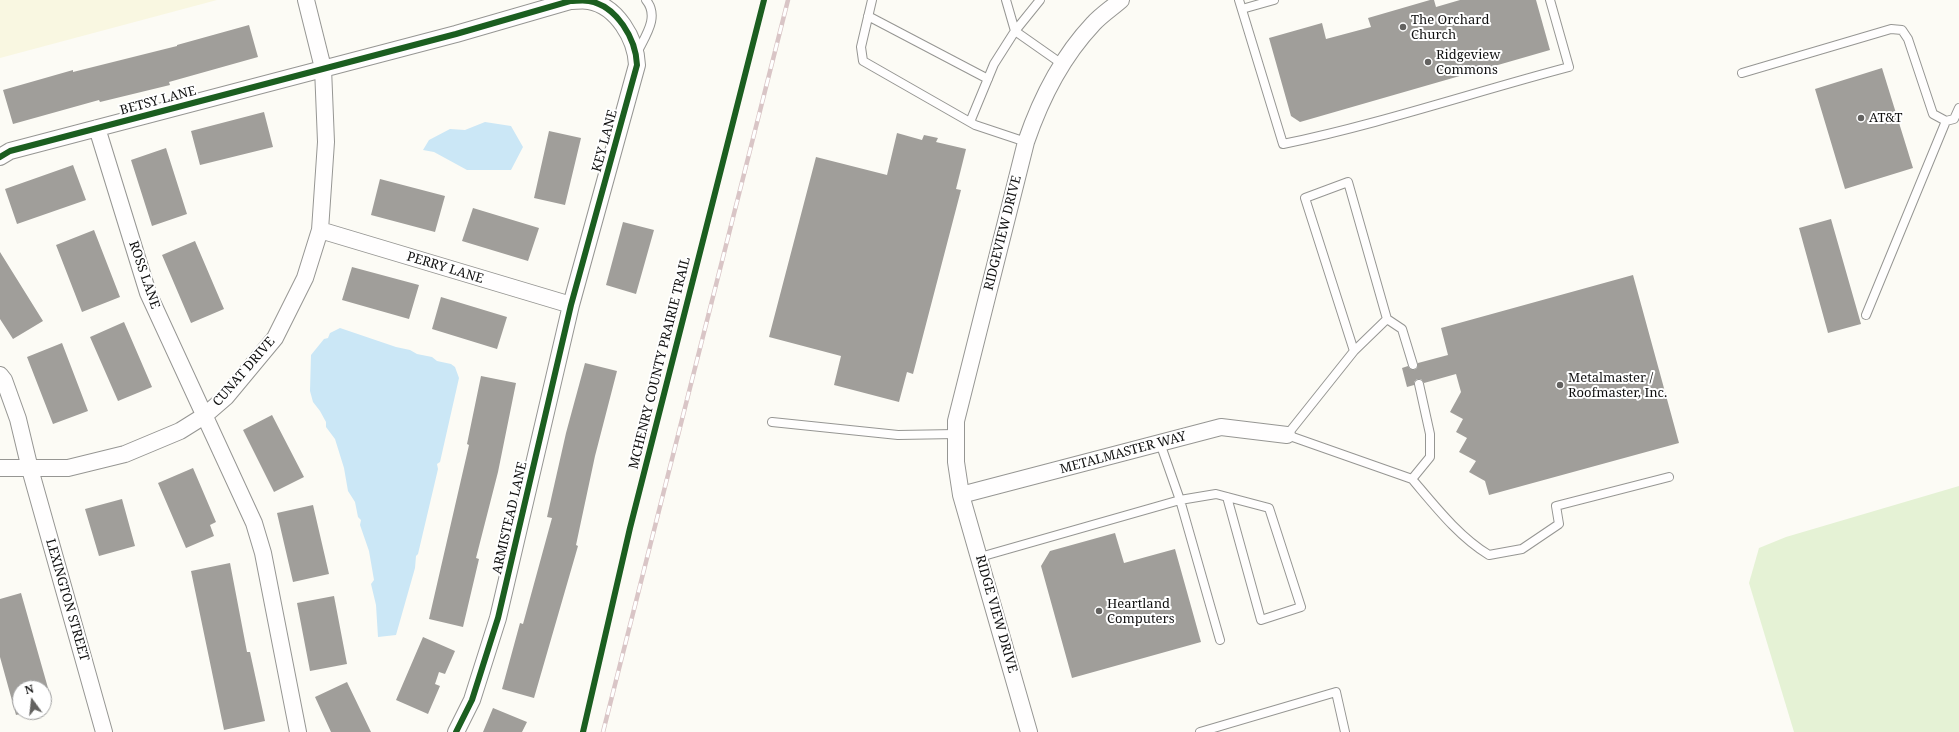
<!DOCTYPE html>
<html>
<head>
<meta charset="utf-8">
<style>
  body { margin:0 }
  #map { position:relative; width:1959px; height:732px; overflow:hidden; background:#fcfbf5; font-family:"Noto Serif",serif }
  canvas { display:block }
  .north { position:absolute; left:12px; top:680px; width:40px; height:40px; box-sizing:border-box; background:#fff; border:1px solid #9f9f9f; border-radius:50%; rotate:345deg; font-size:11px; font-weight:700; line-height:16px; text-align:center; color:#101010 }
  .north::after { content:''; display:block; margin:auto; width:14px; height:18px; background:#636260; clip-path:polygon(50% 0,100% 100%,50% 72%,0 100%) }
</style>
</head>
<body>
<div id="map">
<canvas width="1959" height="732"></canvas>
<div class="north">N</div>
</div>
<script>
const ctx = document.querySelector('canvas').getContext('2d');
ctx.lineJoin = 'round';
function fill(path, color) { ctx.fillStyle = color; ctx.fill(path, 'evenodd'); }
function strokePath(path, color, width, dash) { ctx.strokeStyle = color; ctx.lineWidth = width; ctx.lineCap = dash ? 'butt' : 'round'; ctx.setLineDash(dash || []); ctx.stroke(path); }
function write(font, color, halo, rows, align = 'center') {
  ctx.font = font + ' "Noto Serif",serif'; ctx.lineWidth = 4; ctx.setLineDash([]); ctx.textBaseline = 'middle'; ctx.strokeStyle = halo; ctx.fillStyle = color; for (const [text, x, y, turn = 0] of rows) {
    ctx.save(); ctx.translate(x, y); ctx.rotate((+turn || 0) * Math.PI / 180); ctx.textAlign = isNaN(turn) ? turn : align; if (halo) ctx.strokeText(text, 0, 0); ctx.fillText(text, 0, 0); ctx.restore();
  }
}
const farmland = new Path2D(`
  M 0,0 L 217,0 L 0,58 Z`);
const green = new Path2D(`
  M 1959,486 L 1959,732 L 1794,732 L 1749,583 L 1759,548 L 1786,537 Z`);
const water = new Path2D(`
  M 485,122 L 511,126 L 523,147 L 511,170 L 467,170 L 434,152 L 423,150 L 429,140 L 450,129 L 465,130 Z
  M 340,328 L 396,347 L 410,350 L 417,354 L 432,357 L 437,361 L 451,364 L 455,367 L 459,378 L 440,462 L 437,464 L 438,469 L 418,554 L 416,556 L 415,568 L 396,635 L 378,637 L 376,605 L 371,584 L 374,580 L 369,551 L 360,525 L 361,520 L 358,517 L 355,502 L 348,491 L 344,468 L 335,439 L 326,427 L 326,422 L 320,411 L 313,402 L 310,391 L 311,355 L 324,339 L 328,338 L 330,333 Z`);
const building = new Path2D(`
  M 1430,0 L 1434,0 L 1436,7 L 1460,0 L 1536,0 L 1550,50 L 1300,122 L 1291,116 L 1269,38 L 1322,23 L 1326,39 L 1371,27 L 1368,18 Z
  M 249,25 L 258,57 L 169,82 L 170,85 L 100,102 L 99,100 L 13,124 L 3,90 L 73,70 L 73,72 L 177,46 L 177,45 Z
  M 1882,68 L 1913,168 L 1845,189 L 1815,89 Z
  M 264,112 L 273,147 L 200,165 L 191,131 Z
  M 549,131 L 581,138 L 565,205 L 534,198 Z
  M 897,133 L 922,140 L 924,135 L 938,138 L 936,142 L 966,149 L 956,189 L 961,190 L 913,374 L 907,372 L 899,402 L 834,385 L 841,356 L 769,337 L 816,157 L 887,175 Z
  M 166,148 L 187,214 L 152,226 L 131,160 Z
  M 73,165 L 86,200 L 17,224 L 5,189 Z
  M 380,179 L 445,196 L 435,232 L 371,215 Z
  M 473,208 L 539,228 L 528,261 L 462,241 Z
  M 1831,219 L 1861,324 L 1828,333 L 1799,228 Z
  M 623,222 L 654,230 L 636,294 L 606,285 Z
  M 94,230 L 120,297 L 82,312 L 56,245 Z
  M 195,241 L 224,309 L 191,323 L 162,255 Z
  M 0,252 L 43,321 L 13,339 L 0,319 Z
  M 352,267 L 419,285 L 409,319 L 342,300 Z
  M 1633,275 L 1679,443 L 1489,495 L 1485,481 L 1469,472 L 1476,461 L 1459,452 L 1467,438 L 1456,432 L 1463,419 L 1450,412 L 1461,392 L 1456,374 L 1424,383 L 1421,379 L 1417,379 L 1414,382 L 1414,385 L 1407,387 L 1402,368 L 1408,366 L 1410,369 L 1414,370 L 1417,368 L 1418,363 L 1448,355 L 1441,328 Z
  M 441,297 L 507,317 L 497,349 L 432,329 Z
  M 124,322 L 152,387 L 118,401 L 90,337 Z
  M 62,343 L 88,411 L 53,424 L 27,357 Z
  M 585,363 L 617,371 L 595,456 L 576,545 L 578,546 L 534,698 L 502,689 L 520,623 L 523,624 L 552,518 L 547,517 L 566,433 Z
  M 481,376 L 516,383 L 498,472 L 476,558 L 479,559 L 463,627 L 429,619 L 469,445 L 467,444 Z
  M 272,415 L 304,477 L 274,492 L 243,430 Z
  M 193,468 L 216,522 L 210,525 L 214,536 L 186,548 L 158,483 Z
  M 122,499 L 135,546 L 99,556 L 85,509 Z
  M 313,505 L 329,574 L 293,582 L 277,513 Z
  M 1115,533 L 1124,563 L 1175,549 L 1201,642 L 1072,678 L 1041,566 L 1050,551 Z
  M 230,563 L 247,652 L 250,652 L 265,721 L 224,730 L 191,571 Z
  M 21,593 L 48,688 L 20,688 L 20,714 L 16,715 L 0,657 L 0,599 Z
  M 334,596 L 347,664 L 310,671 L 297,603 Z
  M 423,637 L 455,651 L 445,674 L 439,672 L 435,684 L 440,686 L 428,714 L 396,700 Z
  M 347,682 L 371,732 L 331,732 L 315,697 Z
  M 493,708 L 527,722 L 522,732 L 483,732 Z`);
const service = new Path2D(`
  M 872,0 L 861,47 L 863,61 L 975,125 L 1026,142
  M 1006,0 L 1015,31 L 1062,64
  M 1239,0 L 1283,144 C 1380,124 1474,92 1569,67 L 1550,0
  M 1242,9 L 1274,0
  M 868,16 L 988,79
  M 637,53 C 645,36 660,17 646,0
  M 1742,73 L 1891,29 L 1902,30 L 1908,39 L 1933,114 L 1946,121 L 1954,119 L 1959,108
  M 970,122 L 994,64 L 1015,31 L 1040,0
  M 1866,315 L 1946,121
  M 1387,319 L 1402,329 L 1413,365
  M 1354,351 L 1387,319 L 1348,182 L 1305,198 L 1354,351 L 1287,435 L 1412,479 L 1430,457 L 1430,434 L 1419,384
  M 772,422 L 898,435 L 956,434
  M 1412,479 C 1435,506 1459,537 1489,555 L 1522,549 L 1559,524 L 1556,506 L 1669,477
  M 980,557 L 1180,500 L 1160,443
  M 1220,640 L 1180,500 L 1216,494 L 1269,508 L 1301,607 L 1261,620 L 1227,497
  M 1200,732 L 1336,692 L 1345,732`);
const minor = new Path2D(`
  M 97,128 L 148,293 L 254,523 L 263,553 L 298,732
  M 0,157 L 10,151 L 456,34 L 570,1 C 576,1 583,0 589,1 C 617,6 636,39 637,65 L 571,305 L 498,618 L 472,700 L 456,732
  M 320,230 L 571,305
  M 0,375 L 4,380 L 18,419 L 30,469 L 104,732
  M 0,468 L 68,468 L 125,454 L 180,431 L 204,416 L 226,397 L 275,338 L 305,278 L 320,230 L 326,142 L 323,68 L 306,0
  M 961,495 L 1221,427 L 1287,435
  M 1029,732 L 961,495 L 956,462 L 956,421 L 1026,142 C 1041,98 1061,58 1093,24 C 1101,15 1112,8 1121,0`);
const rail = new Path2D(`
  M 603,732 L 788,0`);
const cycleway = new Path2D(`
  M 0,157 L 10,151 L 456,34 L 570,1 C 576,1 583,0 589,1 C 617,6 636,39 637,65 L 571,305 L 498,618 L 472,700 L 456,732
  M 583,732 L 630,528 L 764,0`);
const markers = [
  [1403,27,4,"#636260"],
  [1428,62,4,"#636260"],
  [1861,118,4,"#636260"],
  [1560,385,4,"#636260"],
  [1099,611,4,"#636260"]
];
const poiNames = [
  ["The Orchard",1411,20],
  ["Church",1411,35],
  ["Ridgeview",1436,55],
  ["Commons",1436,70],
  ["AT&T",1869,118],
  ["Metalmaster /",1568,378],
  ["Roofmaster, Inc.",1568,393],
  ["Heartland",1107,604],
  ["Computers",1107,619]
];
const streetNames = [
  ["BETSY LANE",158,101,-15],
  ["KEY LANE",605,141,-75],
  ["RIDGEVIEW DRIVE",1003,233,-76],
  ["PERRY LANE",445,268,17],
  ["ROSS LANE",144,275,71],
  ["MCHENRY COUNTY PRAIRIE TRAIL",660,363,-76],
  ["CUNAT DRIVE",244,372,-49],
  ["METALMASTER WAY",1123,453,-15],
  ["ARMISTEAD LANE",510,518,-77],
  ["LEXINGTON STREET",67,600,74],
  ["RIDGE VIEW DRIVE",996,614,74]
];
fill(farmland, '#f9f7e1');
fill(green, '#e5f2d5');
fill(water, '#cbe7f6');
fill(building, '#a09e9a');
strokePath(service, '#969693', 10);
strokePath(minor, '#969693', 18);
strokePath(service, '#fffefe', 8);
strokePath(minor, '#fffefe', 16);
strokePath(rail, '#d9c5c6', 4.5);
strokePath(rail, '#fff', 3, [9]);
strokePath(cycleway, '#1b5e20', 6);
for (const [x, y, r, color] of markers) { const dot = new Path2D(); dot.arc(x, y, r, 0, 2 * Math.PI); ctx.fillStyle = color; ctx.fill(dot); strokePath(dot, '#fff', 1.5); }
write('13px', '#101010', '#fff', poiNames, 'left');
write('13px', '#101010', '#fff', streetNames);
</script>
</body>
</html>
